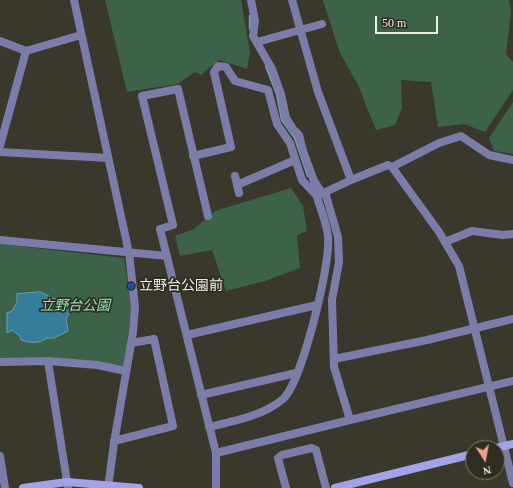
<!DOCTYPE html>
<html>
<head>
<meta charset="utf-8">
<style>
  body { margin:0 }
  #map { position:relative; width:513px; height:488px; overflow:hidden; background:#3a372c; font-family:"Times New Roman",serif }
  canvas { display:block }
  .north { position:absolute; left:465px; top:440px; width:40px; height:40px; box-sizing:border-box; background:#2f2d22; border:1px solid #7b7970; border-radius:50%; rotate:169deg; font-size:11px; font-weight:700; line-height:16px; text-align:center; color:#edece5 }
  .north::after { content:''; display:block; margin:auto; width:14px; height:18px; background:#f49d8d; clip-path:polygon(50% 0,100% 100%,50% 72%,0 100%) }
  .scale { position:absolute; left:375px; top:16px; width:63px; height:18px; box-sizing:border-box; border:2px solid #edece5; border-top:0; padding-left:5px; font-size:12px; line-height:14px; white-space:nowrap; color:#edece5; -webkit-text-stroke:3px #2f2d22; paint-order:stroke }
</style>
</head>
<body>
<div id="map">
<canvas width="513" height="488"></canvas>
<div class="north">N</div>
<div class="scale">50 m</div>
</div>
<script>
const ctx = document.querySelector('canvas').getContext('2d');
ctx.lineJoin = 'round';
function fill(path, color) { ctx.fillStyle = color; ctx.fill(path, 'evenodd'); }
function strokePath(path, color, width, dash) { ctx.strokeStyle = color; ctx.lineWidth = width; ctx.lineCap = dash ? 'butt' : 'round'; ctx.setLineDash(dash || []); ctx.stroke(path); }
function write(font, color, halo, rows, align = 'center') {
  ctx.font = font + ' "Times New Roman","Noto Sans JP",serif'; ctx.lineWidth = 3.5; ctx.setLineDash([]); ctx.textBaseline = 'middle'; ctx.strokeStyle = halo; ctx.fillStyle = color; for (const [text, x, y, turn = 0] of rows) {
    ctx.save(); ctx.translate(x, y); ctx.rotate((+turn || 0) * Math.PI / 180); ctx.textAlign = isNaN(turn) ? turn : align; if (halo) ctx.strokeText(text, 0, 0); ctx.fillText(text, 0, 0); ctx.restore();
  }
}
const green = new Path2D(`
  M 105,0 L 241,0 L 250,52 L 247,69 L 219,60 L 201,75 L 195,72 L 178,84 L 127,92 Z
  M 323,0 L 509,0 L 511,13 L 506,54 L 513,62 L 513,90 L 485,132 L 464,124 L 438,127 L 431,82 L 401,80 L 402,108 L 395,125 L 376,130 L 358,85 L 339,51 Z
  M 513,102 L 513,154 L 494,151 L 489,138 Z
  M 291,188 L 303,206 L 307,231 L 297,235 L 300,268 L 265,281 L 226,291 L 212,250 L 180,256 L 175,236 L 194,229 L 215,211 Z
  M 0,244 L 124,258 L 132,307 L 124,365 L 122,366 L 0,359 Z`);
const water = new Path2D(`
  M 40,292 L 72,307 L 66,319 L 68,331 L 54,338 L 47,338 C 39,344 30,343 21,340 L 20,336 L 12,330 L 7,333 L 7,313 L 12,311 L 17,302 L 17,294 Z`);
const stream = new Path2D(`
  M 250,29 L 250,16
  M 266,66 L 277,94 L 282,120 L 295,138 L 308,176`);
const street = new Path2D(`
  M 74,0 L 129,253 L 135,307 L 133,332 L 114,443 L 108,488
  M 251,0 L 255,21 L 253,36 L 272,69 L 281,94 L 286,118 L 293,129 L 299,135 L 303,151 L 314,181 L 322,193
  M 292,0 L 318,92 L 351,180 L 388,165 L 392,167 L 439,232 L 459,266 L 513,483
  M 0,41 L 26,51 L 81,35
  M 257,42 L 322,24
  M 0,146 L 26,51
  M 0,152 L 108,158
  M 193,156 L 231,147 L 214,72 L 218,66 L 226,67 L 235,81 L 268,90 L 277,124 L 290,143 L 302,180 L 317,196 L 351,180
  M 392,167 L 439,143 L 461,136 L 489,155 L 513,160
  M 235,176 L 239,193
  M 237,185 L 295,160
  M 208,216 L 178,89 L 142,96 L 173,225 L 160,229 L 216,453 L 216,488
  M 0,240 L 167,256
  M 445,242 L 472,231 L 503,235 L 513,234
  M 187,335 L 317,305
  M 334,359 L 427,340 L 513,319
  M 48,361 L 97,365 L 126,371
  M 0,362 L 48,361 L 68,488
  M 201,395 L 296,373
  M 350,420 L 513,381
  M 209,427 C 234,421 263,416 283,399 C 302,382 331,263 328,237 C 327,223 320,209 317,196
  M 114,441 L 173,426 L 154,339 L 131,343
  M 216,453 L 350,420 L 334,367 L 332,300 L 339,262 L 338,237 L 325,192
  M 0,456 L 5,488
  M 286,488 L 278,458 L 282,455 L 312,448 L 316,450 L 326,488`);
const secondary = new Path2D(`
  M 496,448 L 513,444
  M 23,488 L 67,482 L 139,488
  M 335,488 L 473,454`);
const markers = [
  [131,286,4,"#1a4fb4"]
];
const poiNames = [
  ["立野台公園前",139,286]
];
const parkNames = [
  ["立野台公園",75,306]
];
fill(green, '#3c624a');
fill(water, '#347e9b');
strokePath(water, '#6c9fb1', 1);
strokePath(stream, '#6c9fb1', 2.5);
strokePath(street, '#7b7da8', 8);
strokePath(secondary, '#a1a3e8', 8);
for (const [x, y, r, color] of markers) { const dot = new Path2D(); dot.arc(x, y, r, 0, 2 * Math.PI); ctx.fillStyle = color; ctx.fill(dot); strokePath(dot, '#2f2d22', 1.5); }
write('14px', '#edece5', '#2f2d22', poiNames, 'left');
write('italic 14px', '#8de5ae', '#2f2d22', parkNames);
</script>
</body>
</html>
